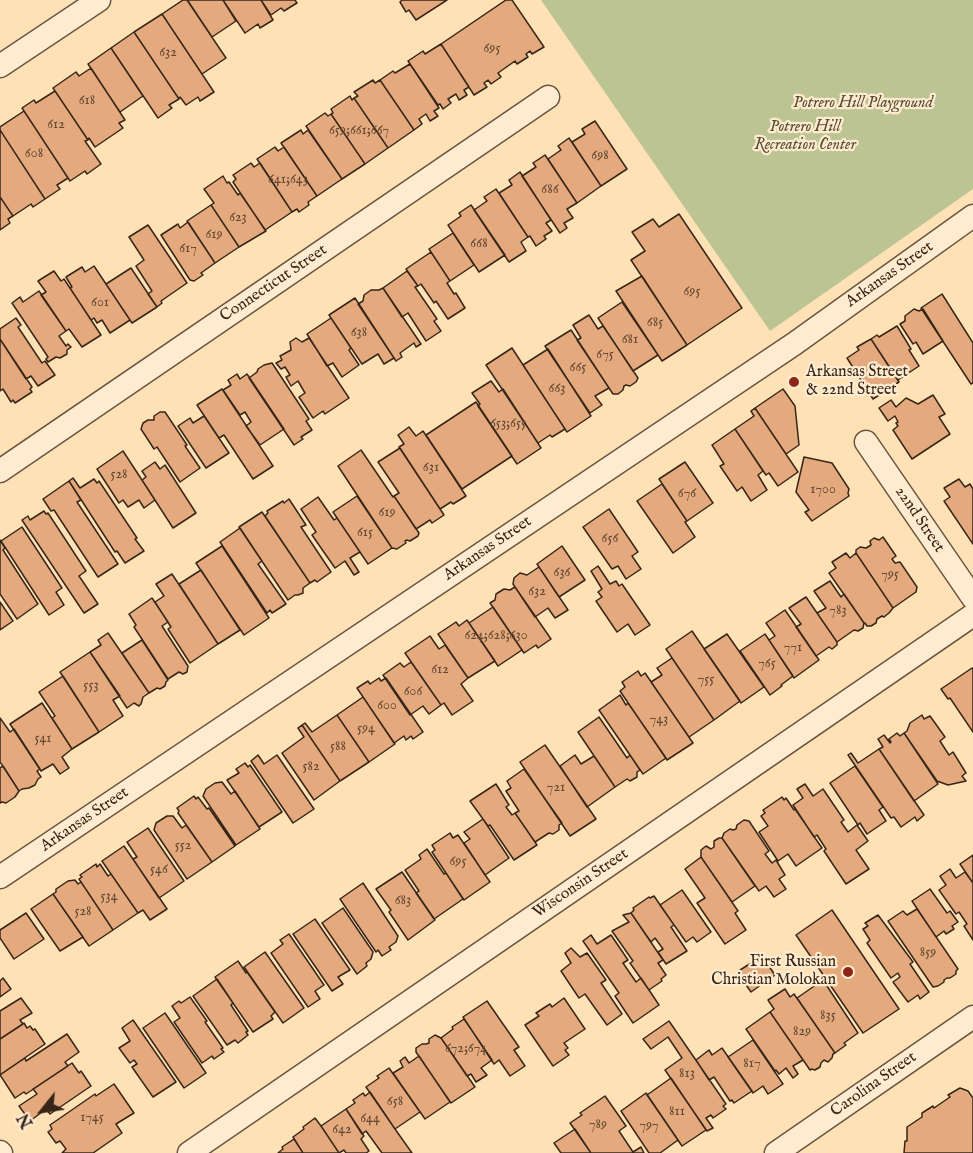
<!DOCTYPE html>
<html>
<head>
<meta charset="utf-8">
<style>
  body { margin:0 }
  #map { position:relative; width:973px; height:1153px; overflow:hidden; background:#ffe1b6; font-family:"IM FELL English",serif }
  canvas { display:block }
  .north { position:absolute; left:12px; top:1081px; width:60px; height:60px; -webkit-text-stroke:4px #ffecd0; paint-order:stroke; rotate:240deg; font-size:16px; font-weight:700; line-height:24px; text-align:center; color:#372618 }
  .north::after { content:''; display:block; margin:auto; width:21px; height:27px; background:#372618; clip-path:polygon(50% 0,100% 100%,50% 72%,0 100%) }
</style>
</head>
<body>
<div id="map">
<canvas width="973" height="1153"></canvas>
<div class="north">N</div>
</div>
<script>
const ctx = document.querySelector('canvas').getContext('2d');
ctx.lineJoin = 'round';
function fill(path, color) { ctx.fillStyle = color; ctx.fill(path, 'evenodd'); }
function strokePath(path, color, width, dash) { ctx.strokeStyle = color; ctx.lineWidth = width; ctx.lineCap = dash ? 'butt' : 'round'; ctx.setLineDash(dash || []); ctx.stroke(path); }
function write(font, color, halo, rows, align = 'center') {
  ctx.font = font + ' "IM FELL English",serif'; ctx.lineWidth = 4.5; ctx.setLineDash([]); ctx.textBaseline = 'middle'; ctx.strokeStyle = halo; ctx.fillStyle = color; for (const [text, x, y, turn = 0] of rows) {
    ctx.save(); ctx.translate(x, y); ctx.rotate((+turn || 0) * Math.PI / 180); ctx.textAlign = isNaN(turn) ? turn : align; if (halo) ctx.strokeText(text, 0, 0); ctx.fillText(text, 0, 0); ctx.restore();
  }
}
const green = new Path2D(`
  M 541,0 L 973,0 L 973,189 L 770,331 Z`);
const building = new Path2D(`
  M 183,0 L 187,0 L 226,58 L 202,74 L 162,14 Z
  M 189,0 L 223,0 L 236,21 L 212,37 L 188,1 Z
  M 223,0 L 261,0 L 273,20 L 260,28 L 258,24 L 245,33 Z
  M 261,0 L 295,0 L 297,3 L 284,11 L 281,8 L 271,15 Z
  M 402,0 L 447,0 L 416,20 L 409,10 L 406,12 L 400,2 Z
  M 506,0 L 512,0 L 544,47 L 532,54 L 530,51 L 526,54 L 528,57 L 517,64 L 515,61 L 498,73 L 501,77 L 491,84 L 488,80 L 484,83 L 487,87 L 474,95 L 441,44 Z
  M 162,14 L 214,92 L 200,101 L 198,97 L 186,105 L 180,97 L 179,99 L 134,32 Z
  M 134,32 L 179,99 L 169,105 L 172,108 L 158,118 L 111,48 Z
  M 441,44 L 469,87 L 464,90 L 467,95 L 459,100 L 456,94 L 448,99 L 451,103 L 443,109 L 440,104 L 438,105 L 408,61 L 423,51 L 425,54 Z
  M 111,48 L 143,96 L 120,112 L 88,64 Z
  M 410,64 L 439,108 L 434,111 L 438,116 L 430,121 L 426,114 L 419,119 L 422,124 L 414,130 L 380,80 L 393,71 L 395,73 Z
  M 91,68 L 125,120 L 119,123 L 123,128 L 95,147 L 89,138 L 88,140 L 53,88 L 76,72 L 79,76 Z
  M 373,80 L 375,83 L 380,80 L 414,130 L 388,148 L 354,98 L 358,96 L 354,92 Z
  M 55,91 L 88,140 L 85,141 L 101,164 L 87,174 L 85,171 L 70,181 L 22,108 L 34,100 L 36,103 Z
  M 350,96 L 352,100 L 354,98 L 388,148 L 365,164 L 331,114 L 333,113 L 331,109 Z
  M 24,111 L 68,178 L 57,185 L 60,189 L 45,199 L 0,130 L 0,127 Z
  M 325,113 L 328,116 L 331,114 L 365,164 L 342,179 L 306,126 Z
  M 595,121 L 627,169 L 601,186 L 572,142 L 585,134 L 582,129 Z
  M 0,130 L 45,199 L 33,207 L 31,204 L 13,216 L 0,197 Z
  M 301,130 L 303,134 L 308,130 L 342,179 L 317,196 L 281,143 Z
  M 569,138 L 601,186 L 577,203 L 548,159 L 561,150 L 558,146 Z
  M 275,147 L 278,151 L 284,147 L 317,196 L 308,202 L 309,205 L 299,212 L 297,209 L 292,212 L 257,159 Z
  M 545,155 L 577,203 L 567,209 L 573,218 L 564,223 L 567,228 L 560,233 L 522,176 L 536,167 L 533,163 Z
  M 251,163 L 254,167 L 260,163 L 292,212 L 265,230 L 233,182 L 236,179 L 233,175 Z
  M 520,172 L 551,220 L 546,223 L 552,231 L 544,236 L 546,239 L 536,246 L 530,236 L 528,237 L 499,193 L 512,185 L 509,180 Z
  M 223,176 L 227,183 L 229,182 L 238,195 L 240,193 L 266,231 L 239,247 L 211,205 L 214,203 L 204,189 Z
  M 496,189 L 528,237 L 521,242 L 526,251 L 509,262 L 474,210 L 487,201 L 484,197 Z
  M 0,197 L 13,216 L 8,219 L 10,223 L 0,230 Z
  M 211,205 L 239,247 L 215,263 L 187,221 Z
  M 471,205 L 505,255 L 479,272 L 448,225 L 461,216 L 459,213 Z
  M 679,214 L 742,308 L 687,345 L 631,260 L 645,251 L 632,232 L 653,219 L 659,227 Z
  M 188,222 L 215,263 L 201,273 L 203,275 L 194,281 L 190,280 L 161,235 L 178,224 L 180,228 Z
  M 148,225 L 187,283 L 161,301 L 162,303 L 157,307 L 148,294 L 152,291 L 136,266 L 144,260 L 129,237 Z
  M 453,233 L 474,265 L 450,281 L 429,249 Z
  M 431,252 L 450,281 L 447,283 L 454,294 L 456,293 L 465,308 L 448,319 L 436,301 L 434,303 L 421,284 L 418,286 L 406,269 Z
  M 94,266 L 130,320 L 110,333 L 102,320 L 97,323 L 94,318 L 91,320 L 70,288 L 72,287 L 66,277 L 82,267 L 85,272 Z
  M 131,268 L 157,307 L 132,323 L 106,284 Z
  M 54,271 L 61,281 L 64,279 L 101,335 L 82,347 L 69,329 L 66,331 L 41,295 L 46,292 L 38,281 Z
  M 407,271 L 418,286 L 415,287 L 437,319 L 434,321 L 441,331 L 426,341 L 408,313 L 402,317 L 383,288 Z
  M 642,276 L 687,345 L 662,361 L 616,291 Z
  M 383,288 L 421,344 L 416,347 L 414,343 L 400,353 L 402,357 L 396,361 L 358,304 L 363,301 L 364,295 L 371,290 L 379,290 Z
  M 39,291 L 66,331 L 59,336 L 66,346 L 68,344 L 71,347 L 67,350 L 67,354 L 60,358 L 56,357 L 48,362 L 46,359 L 48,357 L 12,303 L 20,297 L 23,302 Z
  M 942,294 L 973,343 L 973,383 L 971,384 L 921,308 Z
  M 355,298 L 394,358 L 384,364 L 378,354 L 362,364 L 329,315 Z
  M 622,302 L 658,355 L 633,371 L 598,318 Z
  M 914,309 L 919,311 L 923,309 L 943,341 L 923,354 L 916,342 L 913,344 L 900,324 L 905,321 L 905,316 Z
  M 589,315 L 598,329 L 603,326 L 638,378 L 636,382 L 630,386 L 626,385 L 624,386 L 623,390 L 618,394 L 613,394 L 577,340 L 581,338 L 573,325 Z
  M 16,318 L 21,325 L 18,327 L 42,363 L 45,361 L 55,375 L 38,386 L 31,376 L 26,379 L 0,339 L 0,329 Z
  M 331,318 L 351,348 L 349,350 L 359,365 L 342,377 L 333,363 L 327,366 L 307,334 Z
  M 897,326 L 911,349 L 909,350 L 919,366 L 898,380 L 871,339 L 877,335 L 879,337 Z
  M 571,330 L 609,388 L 595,396 L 602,405 L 590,413 L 545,346 Z
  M 296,338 L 302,342 L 309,338 L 349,398 L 325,414 L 323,411 L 313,418 L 299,397 L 305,393 L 298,381 L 291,386 L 286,377 L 290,375 L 285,367 L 281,369 L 276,363 L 282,360 L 280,356 L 291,350 L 290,342 Z
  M 0,339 L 32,387 L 30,389 L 32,392 L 15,403 L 13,400 L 11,402 L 3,389 L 0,391 Z
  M 871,339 L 899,382 L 873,399 L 847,358 L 859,350 L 857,347 Z
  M 512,348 L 565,429 L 552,437 L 550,435 L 538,443 L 486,365 Z
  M 548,349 L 591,416 L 567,432 L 523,365 Z
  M 272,363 L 309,419 L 306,421 L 312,430 L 301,437 L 303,439 L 294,445 L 249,378 L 257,372 L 258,369 L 264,365 Z
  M 237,374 L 240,379 L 247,374 L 284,429 L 260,445 L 246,426 L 251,422 L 245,412 L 240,415 L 223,390 L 231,385 L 228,380 Z
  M 491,381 L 499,392 L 503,389 L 541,448 L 517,464 L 478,406 L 480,404 L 472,393 Z
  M 222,389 L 273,466 L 253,479 L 224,435 L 219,438 L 197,405 Z
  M 783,389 L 795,406 L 799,445 L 786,454 L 755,408 Z
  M 933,395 L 945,414 L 939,417 L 950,434 L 912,459 L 893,430 L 898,426 L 896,423 L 898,422 L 895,416 L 888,421 L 879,408 L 891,400 L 896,407 L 906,398 L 918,404 Z
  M 476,402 L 512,456 L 462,489 L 426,435 Z
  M 755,408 L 798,472 L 778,486 L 769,473 L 766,475 L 735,429 L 754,416 L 751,411 Z
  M 160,412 L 165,412 L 187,445 L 185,446 L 200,468 L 180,482 L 157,447 L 154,449 L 141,429 L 143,423 L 148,420 L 154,420 L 154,416 Z
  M 204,416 L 229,453 L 206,468 L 178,426 L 190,418 L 193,423 Z
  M 409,427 L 416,436 L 423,431 L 466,496 L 453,504 L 451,502 L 440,509 L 399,447 L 404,444 L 398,435 Z
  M 735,429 L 763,471 L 758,475 L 767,490 L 751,501 L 742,487 L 737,491 L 720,466 L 724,464 L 712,445 Z
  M 400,448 L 444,515 L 432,523 L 430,520 L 416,529 L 394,496 L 399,493 L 378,462 Z
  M 361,450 L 393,497 L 394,496 L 419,533 L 418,536 L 410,541 L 407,540 L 405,541 L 406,543 L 397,549 L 392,548 L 338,466 Z
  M 123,451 L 155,500 L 144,508 L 139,500 L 128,507 L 123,500 L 119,503 L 97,469 Z
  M 804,457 L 832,463 L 849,489 L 848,493 L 849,496 L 812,521 L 805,512 L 809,510 L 796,492 Z
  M 155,462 L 160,469 L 165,465 L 196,513 L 173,528 L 142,480 L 146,477 L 142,471 Z
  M 685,462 L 713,503 L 687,521 L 659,479 Z
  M 73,478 L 80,488 L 94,479 L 97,483 L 99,481 L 137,538 L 135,539 L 144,551 L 125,563 L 117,551 L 115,552 L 69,481 Z
  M 959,479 L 965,487 L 970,484 L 973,489 L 973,544 L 944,501 L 950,497 L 944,488 Z
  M 69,481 L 81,500 L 77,502 L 118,564 L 98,577 L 54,510 L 51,511 L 43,499 Z
  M 662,484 L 687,521 L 685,522 L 695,537 L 673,553 L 637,501 Z
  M 357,496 L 392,548 L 368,564 L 333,512 Z
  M 318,497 L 334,520 L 337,518 L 360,552 L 350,558 L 359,572 L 354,575 L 345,561 L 335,568 L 312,535 L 316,532 L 301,509 Z
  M 289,499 L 306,525 L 301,527 L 331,572 L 317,582 L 315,580 L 310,583 L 265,516 L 268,513 L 267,511 L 283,501 L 284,503 Z
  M 609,509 L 638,552 L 632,556 L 641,569 L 626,579 L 618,566 L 612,569 L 583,527 Z
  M 44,511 L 46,514 L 48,513 L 86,571 L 79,576 L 98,604 L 84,613 L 22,520 L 28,516 L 30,520 Z
  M 262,512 L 310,583 L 303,588 L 303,593 L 298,595 L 295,595 L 288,600 L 239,527 Z
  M 22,527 L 62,588 L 56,592 L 64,605 L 49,615 L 1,541 Z
  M 240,528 L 262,561 L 258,564 L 286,604 L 272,613 L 270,610 L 267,613 L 220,542 Z
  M 883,537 L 896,556 L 892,559 L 895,563 L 900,562 L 917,587 L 916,592 L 893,608 L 856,553 L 856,550 L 860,547 L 866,548 L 871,545 L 870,541 L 874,538 L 879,540 Z
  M 0,540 L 5,548 L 3,550 L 38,604 L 17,619 L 0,594 Z
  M 222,546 L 269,618 L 244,635 L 196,563 Z
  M 562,546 L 585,580 L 559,597 L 537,564 Z
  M 846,553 L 850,558 L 856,553 L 893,608 L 889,613 L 884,617 L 882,616 L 877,619 L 876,623 L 871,626 L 867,626 L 865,623 L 864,623 L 829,573 L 836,568 L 832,562 Z
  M 598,566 L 610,584 L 616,581 L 619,586 L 622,584 L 650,625 L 635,635 L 628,624 L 617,632 L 596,601 L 602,597 L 598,592 L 602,589 L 591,571 Z
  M 539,567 L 568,610 L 555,618 L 548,608 L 535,617 L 513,584 L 514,578 L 520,573 L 527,575 Z
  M 201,570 L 240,630 L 218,644 L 179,584 Z
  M 172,574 L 218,644 L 190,663 L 168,629 L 171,627 L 155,602 L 164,596 L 156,584 Z
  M 830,581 L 841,597 L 844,594 L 864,623 L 863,628 L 858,631 L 854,630 L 837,642 L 817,613 L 826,608 L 814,591 Z
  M 515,587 L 551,639 L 538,648 L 536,645 L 524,653 L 490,603 L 495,600 L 496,594 L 504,589 L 510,590 Z
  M 806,597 L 837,642 L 837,645 L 832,649 L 829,647 L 816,656 L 796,627 L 801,624 L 789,608 Z
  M 152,598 L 168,622 L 162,626 L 188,666 L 187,672 L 183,674 L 179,672 L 168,679 L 134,627 L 136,625 L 129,614 Z
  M 0,602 L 13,621 L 0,630 Z
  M 493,607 L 522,650 L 498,666 L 469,623 Z
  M 785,610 L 819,660 L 794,678 L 769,640 L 775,636 L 766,623 Z
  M 467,620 L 495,661 L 468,678 L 438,634 L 456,622 L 459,626 Z
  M 692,631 L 740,701 L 714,720 L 666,649 Z
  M 108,633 L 149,693 L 143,697 L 141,704 L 139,706 L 134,703 L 127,708 L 90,652 L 101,645 L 98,640 Z
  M 727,634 L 764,687 L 741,703 L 704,649 Z
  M 765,634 L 793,676 L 781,685 L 782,686 L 770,695 L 740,651 Z
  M 430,636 L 439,649 L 445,645 L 468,678 L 461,684 L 473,701 L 452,715 L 444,703 L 441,705 L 405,653 Z
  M 142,640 L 168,680 L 166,682 L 165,686 L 160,689 L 157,688 L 149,693 L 122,653 Z
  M 90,652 L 120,696 L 113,700 L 123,716 L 99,732 L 60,672 Z
  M 672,658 L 714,720 L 689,737 L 651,682 L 662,675 L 657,668 Z
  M 411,662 L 441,705 L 429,714 L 423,706 L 410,715 L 383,675 L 400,663 L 404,667 Z
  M 972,668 L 973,670 L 973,732 L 950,698 L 948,699 L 941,689 Z
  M 638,671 L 641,676 L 645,673 L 693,743 L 667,760 L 620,691 L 625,687 L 622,682 Z
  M 63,676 L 99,732 L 72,749 L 52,718 L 55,716 L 39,692 Z
  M 379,678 L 381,681 L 386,678 L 423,732 L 413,739 L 411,736 L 406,740 L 404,736 L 394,743 L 357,688 L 368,681 L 370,684 Z
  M 620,695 L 626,705 L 628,703 L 666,758 L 643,774 L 599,710 Z
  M 363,697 L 395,744 L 369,762 L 337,715 Z
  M 42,703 L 72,749 L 62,757 L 69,768 L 60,774 L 53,764 L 41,771 L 10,724 Z
  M 337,715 L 369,762 L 340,781 L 302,725 L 305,723 L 312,732 Z
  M 922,715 L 924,719 L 930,716 L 945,737 L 940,741 L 949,755 L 953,752 L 966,773 L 962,776 L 966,781 L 948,785 L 937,781 L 904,733 L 907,731 L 910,723 Z
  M 599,717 L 627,758 L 630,755 L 640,770 L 637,772 L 637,777 L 630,781 L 627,779 L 615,787 L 578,732 Z
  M 0,718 L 10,732 L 14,729 L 40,769 L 37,771 L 41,777 L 38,779 L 35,785 L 29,788 L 22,789 L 19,791 L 0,762 Z
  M 302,725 L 340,781 L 314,800 L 282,753 L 304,737 L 298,728 Z
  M 897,733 L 900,736 L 904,733 L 938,784 L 914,801 L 879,749 L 883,747 L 878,739 L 884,735 L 890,743 L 891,742 L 889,739 Z
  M 545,745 L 596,819 L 570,836 L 520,762 Z
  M 879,749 L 924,815 L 917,821 L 915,817 L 901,827 L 894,817 L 891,818 L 848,755 L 851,753 L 858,763 Z
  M 258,755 L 264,764 L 277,755 L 314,809 L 293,823 L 251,761 Z
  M 575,755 L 581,764 L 594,756 L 615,787 L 587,807 L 560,766 Z
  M 245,763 L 248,767 L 250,765 L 282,812 L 259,827 L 227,780 L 239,773 L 236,769 Z
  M 3,766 L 19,791 L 15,797 L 6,803 L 2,802 L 0,803 L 0,768 Z
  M 855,766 L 883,807 L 879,810 L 886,821 L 867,834 L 860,823 L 858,825 L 830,783 Z
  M 524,769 L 562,823 L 559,825 L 559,830 L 553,834 L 549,833 L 535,842 L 515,813 L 519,811 L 506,791 L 511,788 L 507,781 Z
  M 222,782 L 231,794 L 235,791 L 260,829 L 236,845 L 203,796 L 206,789 L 215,783 Z
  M 496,784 L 509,805 L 506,807 L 512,815 L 515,813 L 537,845 L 514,860 L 490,825 L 488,826 L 470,801 Z
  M 805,784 L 813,796 L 823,789 L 844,820 L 841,822 L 848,832 L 857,825 L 868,841 L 856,850 L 869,869 L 846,884 L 824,851 L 826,849 L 817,835 L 814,837 L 793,805 L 803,798 L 797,789 Z
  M 194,796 L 196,799 L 198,797 L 207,809 L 209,808 L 235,846 L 212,862 L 178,813 L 179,811 L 177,808 Z
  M 782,797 L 784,800 L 786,798 L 794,810 L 795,809 L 822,848 L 796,866 L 788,854 L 778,861 L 759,832 L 768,826 L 761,816 L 765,813 L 763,810 Z
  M 167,816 L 173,816 L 182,828 L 186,825 L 212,862 L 187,879 L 154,830 L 156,823 Z
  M 483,819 L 509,858 L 485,875 L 464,843 L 470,839 L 464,832 Z
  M 744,820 L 749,821 L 769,851 L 765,854 L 772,863 L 776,860 L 785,875 L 779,879 L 786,889 L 774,897 L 766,886 L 759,891 L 722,838 L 724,833 L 730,829 L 733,830 L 736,829 L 737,825 Z
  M 148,828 L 184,881 L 159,898 L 133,859 L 137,857 L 127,842 Z
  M 450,833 L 453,838 L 458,835 L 490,882 L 464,900 L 432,852 L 435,850 L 432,845 Z
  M 719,838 L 722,838 L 755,886 L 732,902 L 701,857 L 701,850 L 706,846 L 711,849 L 714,847 L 714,841 Z
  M 124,846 L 167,909 L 150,920 L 143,910 L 138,913 L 102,861 Z
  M 427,849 L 444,874 L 446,873 L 463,899 L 434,919 L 416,893 L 419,891 L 405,870 L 421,859 L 419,855 Z
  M 973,855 L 973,883 L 960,864 Z
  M 701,857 L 738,911 L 735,913 L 746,930 L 725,944 L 697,903 L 705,898 L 685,869 Z
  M 96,864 L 97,867 L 100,864 L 108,876 L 111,874 L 138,913 L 113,930 L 79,879 L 82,877 L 80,875 Z
  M 950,869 L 956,878 L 965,872 L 973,883 L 973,940 L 964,926 L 967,924 L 959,912 L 956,914 L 939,890 L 946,885 L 940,876 Z
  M 402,872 L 435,920 L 408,940 L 389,912 L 391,910 L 376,889 Z
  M 75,880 L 78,884 L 81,882 L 113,930 L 89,946 L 53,894 L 56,892 L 56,889 L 68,881 Z
  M 363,883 L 398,936 L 396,942 L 389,947 L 391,950 L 382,956 L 378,950 L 376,952 L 340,899 Z
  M 930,889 L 947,913 L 950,911 L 958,922 L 952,926 L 954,929 L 946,934 L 944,931 L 936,937 L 912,901 Z
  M 682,890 L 711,932 L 697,942 L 693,937 L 686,942 L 660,905 Z
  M 53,894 L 83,937 L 60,951 L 31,909 Z
  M 654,896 L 674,925 L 671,927 L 687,951 L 666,964 L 658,952 L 663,949 L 655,938 L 651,942 L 631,913 L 634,910 L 633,908 L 649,897 L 650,898 Z
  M 343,908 L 373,952 L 371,959 L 366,963 L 367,966 L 357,974 L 322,923 Z
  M 917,909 L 958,969 L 956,971 L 956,974 L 950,978 L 947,978 L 944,980 L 944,982 L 938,986 L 933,987 L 888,921 L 903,911 L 907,915 Z
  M 832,910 L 899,1009 L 863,1033 L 796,935 Z
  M 26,913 L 44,939 L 14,959 L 0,938 L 0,930 Z
  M 631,913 L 663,960 L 658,963 L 666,975 L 661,979 L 662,981 L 649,990 L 630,963 L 633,961 L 612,931 L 629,922 L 623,915 Z
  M 878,915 L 913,962 L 910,964 L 929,992 L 920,999 L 918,995 L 908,1002 L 893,982 L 900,977 L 898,973 L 891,978 L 867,943 L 870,940 L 863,929 L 868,926 L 865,923 Z
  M 315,919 L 350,970 L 338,977 L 343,984 L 332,991 L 293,934 Z
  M 289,934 L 324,985 L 315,991 L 320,999 L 308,1007 L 271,953 L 283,944 L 280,940 Z
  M 591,935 L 597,944 L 611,935 L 628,960 L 623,963 L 636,982 L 641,978 L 659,1005 L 633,1023 L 615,996 L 619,993 L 583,941 Z
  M 571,948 L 580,957 L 587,953 L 606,980 L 601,983 L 622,1014 L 607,1025 L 585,994 L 579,998 L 561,971 L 571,963 L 565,953 Z
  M 265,952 L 304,1008 L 283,1023 L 244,967 Z
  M 762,956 L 775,975 L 751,992 L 737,972 Z
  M 238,961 L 246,973 L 247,972 L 275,1012 L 271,1016 L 273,1019 L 253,1032 L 215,977 Z
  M 3,978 L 11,989 L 0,997 L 0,981 Z
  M 217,979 L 233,1003 L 231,1005 L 248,1031 L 246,1032 L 248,1035 L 238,1043 L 235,1040 L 227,1045 L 193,996 Z
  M 823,980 L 858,1033 L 844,1043 L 846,1045 L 835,1053 L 797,998 Z
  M 785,989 L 790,997 L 794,994 L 835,1053 L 833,1054 L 832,1058 L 828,1062 L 824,1060 L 821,1063 L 820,1067 L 815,1070 L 812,1069 L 810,1070 L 770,1012 L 774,1009 L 768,1000 Z
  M 190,997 L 207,1021 L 205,1022 L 223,1048 L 221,1049 L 224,1052 L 214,1059 L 212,1056 L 202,1063 L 174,1022 L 180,1018 L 172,1006 L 179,1001 L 181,1003 Z
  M 21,998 L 32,1013 L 20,1020 L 23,1024 L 0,1039 L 0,1011 Z
  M 564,998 L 585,1029 L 564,1043 L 568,1048 L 565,1050 L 569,1055 L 553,1066 L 525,1025 L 539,1016 L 536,1013 L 550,1004 L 552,1007 Z
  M 487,1001 L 519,1047 L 514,1050 L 525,1066 L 510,1076 L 499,1060 L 494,1064 L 463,1017 Z
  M 770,1012 L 803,1060 L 793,1066 L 798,1074 L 793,1078 L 786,1068 L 779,1074 L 776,1070 L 775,1071 L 746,1029 Z
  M 165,1013 L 206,1073 L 184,1088 L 143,1028 Z
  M 464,1019 L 492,1060 L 481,1068 L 487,1075 L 476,1082 L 471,1074 L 467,1076 L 441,1038 L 453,1029 L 452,1027 Z
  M 133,1020 L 176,1082 L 153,1097 L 132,1067 L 137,1064 L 134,1060 L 130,1063 L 119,1048 L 130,1041 L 122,1028 Z
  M 669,1021 L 726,1104 L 723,1106 L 726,1109 L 713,1118 L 711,1115 L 706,1118 L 713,1128 L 707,1131 L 665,1070 L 682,1058 L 668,1037 L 651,1049 L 643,1039 Z
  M 24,1023 L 27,1028 L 30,1026 L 33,1030 L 35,1029 L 45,1044 L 0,1075 L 0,1039 Z
  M 67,1034 L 79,1052 L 65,1062 L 68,1066 L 26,1094 L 24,1092 L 15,1098 L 0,1075 L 25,1058 L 26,1061 Z
  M 435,1035 L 441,1038 L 475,1087 L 451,1103 L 416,1052 L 416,1048 L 422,1044 L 426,1044 L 429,1043 L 429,1039 Z
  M 753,1040 L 783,1084 L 768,1094 L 763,1086 L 753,1093 L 728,1057 Z
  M 722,1048 L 752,1091 L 734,1103 L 732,1100 L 730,1101 L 714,1077 L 709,1080 L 696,1060 L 709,1050 L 712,1055 Z
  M 419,1056 L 450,1102 L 425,1119 L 393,1073 L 403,1067 L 400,1061 L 405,1057 L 409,1063 Z
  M 72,1063 L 79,1073 L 81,1071 L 91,1086 L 50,1114 L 46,1109 L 30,1121 L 19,1106 L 37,1094 L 33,1089 Z
  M 389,1068 L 420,1112 L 395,1129 L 366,1087 L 379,1078 L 377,1076 Z
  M 671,1078 L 706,1130 L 682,1146 L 647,1095 Z
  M 114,1084 L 134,1113 L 116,1124 L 122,1133 L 93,1153 L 62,1153 L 66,1149 L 60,1141 L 56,1143 L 48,1132 L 52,1129 L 50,1125 L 95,1094 L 96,1096 Z
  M 960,1088 L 968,1091 L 973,1098 L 973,1153 L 904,1153 L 905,1141 L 907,1141 L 907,1127 L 922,1117 L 922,1113 L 933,1106 L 934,1108 L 950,1097 L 948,1095 Z
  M 370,1092 L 395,1129 L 412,1153 L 382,1153 L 366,1131 L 362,1134 L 346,1109 L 355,1103 L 353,1100 L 363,1093 L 365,1096 Z
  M 646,1093 L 678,1140 L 660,1153 L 649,1153 L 621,1111 Z
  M 605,1096 L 626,1126 L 619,1131 L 633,1152 L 641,1147 L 644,1153 L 591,1153 L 570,1123 L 582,1115 L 580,1113 Z
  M 346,1109 L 364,1136 L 361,1139 L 369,1151 L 366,1153 L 346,1153 L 344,1150 L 339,1153 L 321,1126 Z
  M 315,1118 L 321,1126 L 339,1153 L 303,1153 L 293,1137 L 304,1129 L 303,1127 Z
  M 575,1129 L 591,1153 L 561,1153 L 554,1143 Z
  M 294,1139 L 303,1153 L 278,1153 L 283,1149 L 282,1147 Z`);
const minor = new Path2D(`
  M 0,66 L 99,0
  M 866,442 L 973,598
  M 0,471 L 548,97
  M 0,877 L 794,344 L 973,216
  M 0,1152 L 1,1153
  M 189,1153 L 973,615
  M 776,1153 L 973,1017`);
const markers = [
  [794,382,6,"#8f2418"],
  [848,972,6,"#8f2418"]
];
const numberNames = [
  ["695",492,49],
  ["632",168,53],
  ["618",87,101],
  ["612",56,125],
  ["659;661;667",359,131],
  ["608",34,154],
  ["698",600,156],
  ["641;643",288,180],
  ["686",550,190],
  ["623",238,218],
  ["619",214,235],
  ["668",479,244],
  ["617",188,249],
  ["695",692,292],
  ["601",100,303],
  ["685",655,323],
  ["638",359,333],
  ["681",630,340],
  ["675",605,355],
  ["665",578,368],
  ["663",557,389],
  ["653;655",508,424],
  ["631",431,468],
  ["528",119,475],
  ["1700",823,490],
  ["676",687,494],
  ["619",387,513],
  ["615",365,533],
  ["656",610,539],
  ["636",562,573],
  ["795",890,575],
  ["632",537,592],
  ["783",838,611],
  ["624;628;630",496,636],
  ["771",793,648],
  ["765",767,664],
  ["612",440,670],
  ["755",706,680],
  ["553",91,686],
  ["606",413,692],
  ["600",387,706],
  ["743",659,720],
  ["594",366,729],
  ["541",43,739],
  ["588",338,747],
  ["582",311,767],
  ["721",556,788],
  ["552",183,846],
  ["695",458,862],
  ["546",159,870],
  ["534",109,897],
  ["683",403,901],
  ["528",83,912],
  ["859",928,953],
  ["835",828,1016],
  ["829",802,1032],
  ["672;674",466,1049],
  ["817",752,1064],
  ["813",687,1074],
  ["658",395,1102],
  ["811",677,1112],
  ["1745",92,1118],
  ["644",370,1119],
  ["789",598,1125],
  ["797",649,1126],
  ["642",342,1130]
];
const parkNames = [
  ["Potrero Hill Playground",863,104],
  ["Potrero Hill",805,128],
  ["Recreation Center",805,146]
];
const streetNames = [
  ["Arkansas Street",890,275,-35],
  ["Connecticut Street",274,284,-34],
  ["22nd Street",919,520,56],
  ["Arkansas Street",488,549,-34],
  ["Arkansas Street",85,820,-34],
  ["Wisconsin Street",581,884,-34],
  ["Carolina Street",874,1085,-35]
];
const poiNames = [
  ["Arkansas Street",806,373],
  ["& 22nd Street",806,391],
  ["First Russian",836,963,"right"],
  ["Christian Molokan",836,981,"right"]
];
fill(green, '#bbc492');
fill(building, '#e4aa7e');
strokePath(building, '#372618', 1.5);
strokePath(minor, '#695540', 25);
strokePath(minor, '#ffecd0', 22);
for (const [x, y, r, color] of markers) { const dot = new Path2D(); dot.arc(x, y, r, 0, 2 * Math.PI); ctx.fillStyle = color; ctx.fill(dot); strokePath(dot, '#ffecd0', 2); }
write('14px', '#624732', null, numberNames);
write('italic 16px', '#584e36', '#ffecd0', parkNames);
write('16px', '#372618', '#ffecd0', streetNames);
write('16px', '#372618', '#ffecd0', poiNames, 'left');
</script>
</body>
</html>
